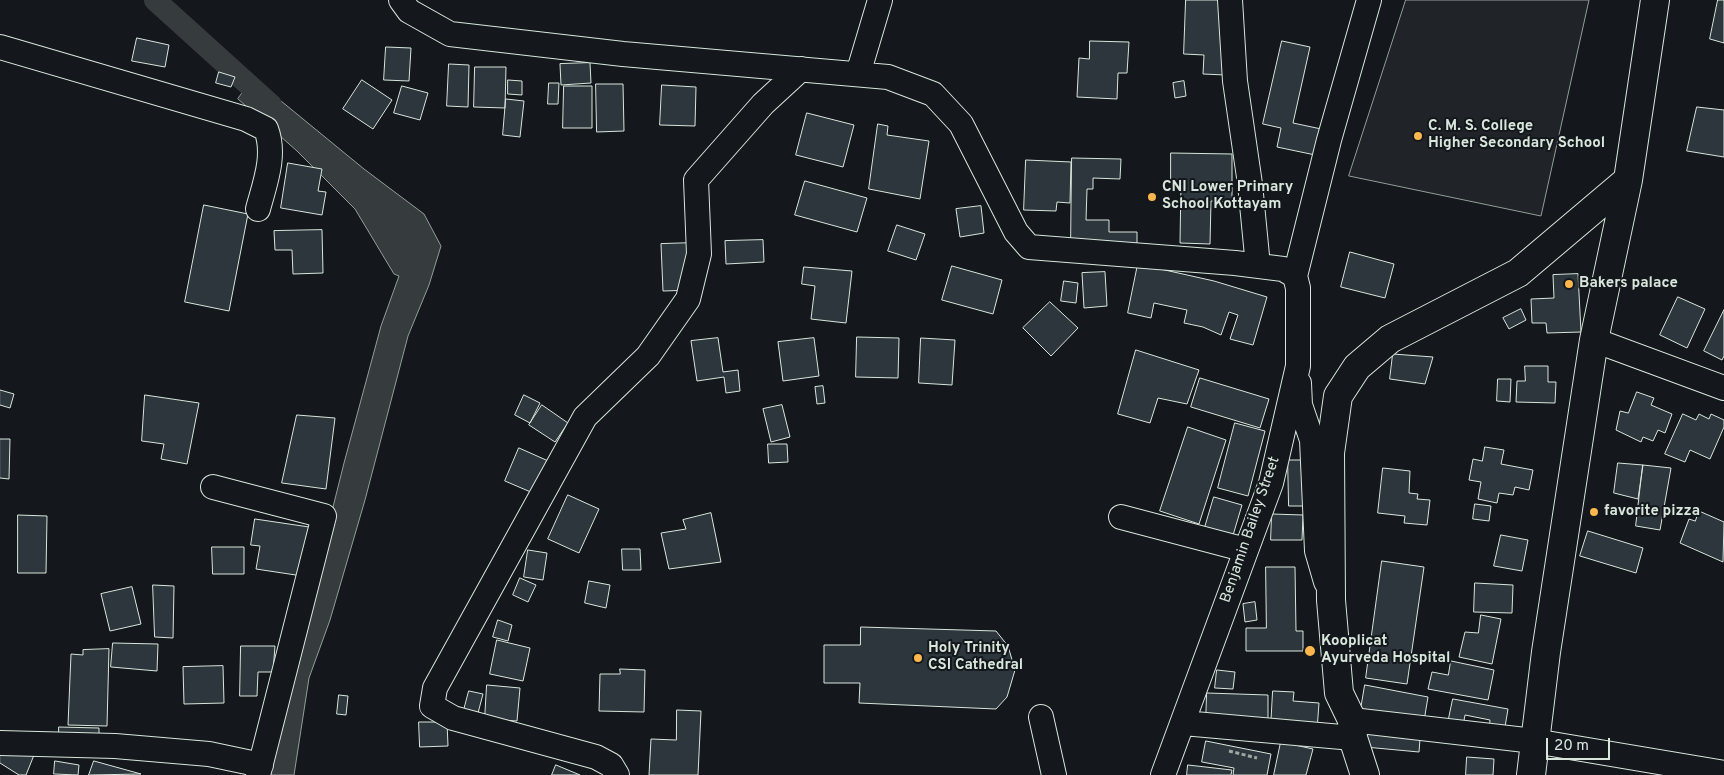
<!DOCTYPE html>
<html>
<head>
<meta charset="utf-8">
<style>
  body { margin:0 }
  #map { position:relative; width:1724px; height:775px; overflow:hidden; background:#14181c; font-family:Overpass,sans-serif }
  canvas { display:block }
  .scale { position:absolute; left:1546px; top:738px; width:64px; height:22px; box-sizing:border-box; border:2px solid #d8e6dc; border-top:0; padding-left:6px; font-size:15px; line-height:18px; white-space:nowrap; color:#d8e6dc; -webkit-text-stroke:4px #14181c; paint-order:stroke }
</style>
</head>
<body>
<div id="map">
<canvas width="1724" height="775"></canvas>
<div class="scale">20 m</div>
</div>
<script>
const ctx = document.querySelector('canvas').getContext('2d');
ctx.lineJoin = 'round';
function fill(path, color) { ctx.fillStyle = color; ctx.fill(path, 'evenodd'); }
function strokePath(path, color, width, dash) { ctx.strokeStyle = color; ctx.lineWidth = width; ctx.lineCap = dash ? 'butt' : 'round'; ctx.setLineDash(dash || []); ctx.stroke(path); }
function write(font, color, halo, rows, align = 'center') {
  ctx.font = font + ' Overpass,sans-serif'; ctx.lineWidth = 4; ctx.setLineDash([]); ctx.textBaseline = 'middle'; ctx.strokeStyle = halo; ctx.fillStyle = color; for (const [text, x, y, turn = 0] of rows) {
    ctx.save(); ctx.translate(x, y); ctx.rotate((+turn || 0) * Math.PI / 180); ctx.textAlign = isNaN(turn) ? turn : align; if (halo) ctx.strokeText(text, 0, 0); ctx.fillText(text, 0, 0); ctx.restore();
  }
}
const green = new Path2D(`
  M 1406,0 L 1589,0 L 1541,216 L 1349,176 Z`);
const water = new Path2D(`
  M 253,78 L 364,169 L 424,214 L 441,246 L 429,285 L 408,336 L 365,500 L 330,620 L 309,678 L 294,775 L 266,775 L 344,463 L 381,326 L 399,276 L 394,274 L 355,209 L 297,151 L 238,99 Z`);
const canal = new Path2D(`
  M 155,0 L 271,105`);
const building = new Path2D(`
  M 1186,0 L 1228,0 L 1225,75 L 1203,74 L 1204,55 L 1184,54 Z
  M 1718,0 L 1724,0 L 1724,43 L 1710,39 Z
  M 137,38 L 169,45 L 165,67 L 132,61 Z
  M 1090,41 L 1129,42 L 1127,73 L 1118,73 L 1117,99 L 1077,97 L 1079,58 L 1089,59 Z
  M 1282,41 L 1310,47 L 1293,123 L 1326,130 L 1320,156 L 1277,147 L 1281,128 L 1263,124 Z
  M 386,47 L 411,48 L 409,81 L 384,80 Z
  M 590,63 L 591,83 L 561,85 L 560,64 Z
  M 449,64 L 469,65 L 468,107 L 447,106 Z
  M 475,67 L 506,67 L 505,108 L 474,107 Z
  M 219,72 L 235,77 L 231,87 L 216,83 Z
  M 362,80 L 392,100 L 373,129 L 343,109 Z
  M 508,80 L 522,81 L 522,95 L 508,94 Z
  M 1184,81 L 1186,96 L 1175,98 L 1173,83 Z
  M 549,83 L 559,83 L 558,104 L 548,104 Z
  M 596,84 L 623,84 L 624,131 L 597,132 Z
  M 662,85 L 696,87 L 695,126 L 660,125 Z
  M 402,86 L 428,93 L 420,120 L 394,113 Z
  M 564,86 L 592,86 L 592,128 L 563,128 Z
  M 506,99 L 524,101 L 520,137 L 503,135 Z
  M 1697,107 L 1724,110 L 1724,157 L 1687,151 Z
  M 807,113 L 854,125 L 843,167 L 796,155 Z
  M 878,124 L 888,126 L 887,135 L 929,141 L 920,199 L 869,189 Z
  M 1171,153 L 1232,154 L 1232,202 L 1211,201 L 1210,244 L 1180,243 L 1181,182 L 1171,182 Z
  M 1072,158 L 1121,159 L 1120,179 L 1093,178 L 1093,189 L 1087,189 L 1086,220 L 1109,220 L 1109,232 L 1137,232 L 1137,246 L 1071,243 Z
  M 1026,160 L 1071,162 L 1070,203 L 1057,202 L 1056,211 L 1024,210 Z
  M 288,163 L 322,169 L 318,191 L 326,192 L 322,215 L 281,208 Z
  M 805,181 L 867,198 L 857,232 L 795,215 Z
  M 204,205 L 248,214 L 229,311 L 185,302 Z
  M 981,206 L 984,233 L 960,237 L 956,209 Z
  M 897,225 L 925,234 L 916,260 L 888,251 Z
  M 322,230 L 323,273 L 293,274 L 292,250 L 275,250 L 274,231 Z
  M 763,240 L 764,262 L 726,264 L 725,241 Z
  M 693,243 L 695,290 L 663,291 L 661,244 Z
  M 1350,252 L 1394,264 L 1385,298 L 1341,287 Z
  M 1138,264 L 1214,281 L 1267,297 L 1253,345 L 1230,339 L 1238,315 L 1229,312 L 1221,335 L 1203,327 L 1184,323 L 1187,310 L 1154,303 L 1151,318 L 1128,313 Z
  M 952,266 L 1002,280 L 993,314 L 942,300 Z
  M 804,267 L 852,271 L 846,323 L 811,319 L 815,286 L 802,284 Z
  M 1105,272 L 1107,306 L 1084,308 L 1082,273 Z
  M 1578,274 L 1581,332 L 1547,333 L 1546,323 L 1532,323 L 1531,299 L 1554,298 L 1553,275 Z
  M 1064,281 L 1078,283 L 1076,303 L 1061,301 Z
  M 1678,297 L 1705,309 L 1687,348 L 1660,335 Z
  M 1050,302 L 1078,328 L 1051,356 L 1023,328 Z
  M 1521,309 L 1526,320 L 1509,329 L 1503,318 Z
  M 1724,310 L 1724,356 L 1722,360 L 1704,351 Z
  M 857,337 L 899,338 L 898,378 L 856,377 Z
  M 718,338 L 723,372 L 738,370 L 740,391 L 726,393 L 724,377 L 697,381 L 691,341 Z
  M 814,338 L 819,376 L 783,381 L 778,342 Z
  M 921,338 L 955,340 L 952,385 L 919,383 Z
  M 1136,350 L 1199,370 L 1187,404 L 1158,398 L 1150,423 L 1118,414 Z
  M 1393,354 L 1433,357 L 1425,384 L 1390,379 Z
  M 1525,366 L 1548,366 L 1548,382 L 1556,382 L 1555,403 L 1516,402 L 1517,381 L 1525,381 Z
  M 1200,378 L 1269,399 L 1260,428 L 1191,407 Z
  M 1498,379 L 1511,379 L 1510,402 L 1497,401 Z
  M 823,386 L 825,403 L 817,404 L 815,387 Z
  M 0,390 L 14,394 L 10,408 L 0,405 Z
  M 1637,392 L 1654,398 L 1651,405 L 1672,414 L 1665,433 L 1658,430 L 1653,441 L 1643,437 L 1641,442 L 1616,430 L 1620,411 L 1628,413 Z
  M 145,395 L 199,403 L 187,464 L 161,459 L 164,444 L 142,441 Z
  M 524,395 L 540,403 L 530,423 L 515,415 Z
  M 542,405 L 568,423 L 555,442 L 529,425 Z
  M 782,405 L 790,437 L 771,442 L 763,409 Z
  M 1683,414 L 1696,420 L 1699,414 L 1709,419 L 1711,414 L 1724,420 L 1724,427 L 1710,459 L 1690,450 L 1685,462 L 1665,454 Z
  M 297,415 L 335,418 L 326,489 L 282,483 Z
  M 1235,423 L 1265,431 L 1248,496 L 1218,488 Z
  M 1188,427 L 1226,440 L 1199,524 L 1160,511 Z
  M 0,439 L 10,439 L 9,479 L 0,478 Z
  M 768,444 L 787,444 L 788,462 L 769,463 Z
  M 1485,447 L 1504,450 L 1501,464 L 1533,470 L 1529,490 L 1515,487 L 1513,495 L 1499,493 L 1497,503 L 1478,499 L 1481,482 L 1469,480 L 1473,459 L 1482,461 Z
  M 519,448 L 555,464 L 540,496 L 505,481 Z
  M 1288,460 L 1310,460 L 1311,506 L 1289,506 Z
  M 1618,463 L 1643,465 L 1638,499 L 1614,493 Z
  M 1643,465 L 1671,468 L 1660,530 L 1636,526 Z
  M 1383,468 L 1410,471 L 1409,493 L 1418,494 L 1417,499 L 1430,500 L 1427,525 L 1404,523 L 1405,516 L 1378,513 Z
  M 568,495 L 599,509 L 579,553 L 548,539 Z
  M 1214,497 L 1242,505 L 1231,542 L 1203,534 Z
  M 1475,504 L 1491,506 L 1489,521 L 1473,519 Z
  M 1699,511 L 1724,522 L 1723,562 L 1680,543 L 1689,519 L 1695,521 Z
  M 711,513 L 721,562 L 669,569 L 661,533 L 686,529 L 683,520 Z
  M 1272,514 L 1303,515 L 1302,540 L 1271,540 Z
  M 18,515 L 47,516 L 46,573 L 18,573 Z
  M 255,519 L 316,528 L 309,577 L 256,569 L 260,546 L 251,545 Z
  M 1588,531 L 1643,548 L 1636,573 L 1580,556 Z
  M 1501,535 L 1528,540 L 1522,571 L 1494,566 Z
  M 212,547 L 244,547 L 244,574 L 213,574 Z
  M 622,549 L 640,549 L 641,570 L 623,570 Z
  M 528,550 L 547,553 L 543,580 L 524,577 Z
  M 1382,561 L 1424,567 L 1407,684 L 1366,678 Z
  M 1266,567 L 1295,567 L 1296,631 L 1303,631 L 1303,651 L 1246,651 L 1246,628 L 1266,628 Z
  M 520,578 L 536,585 L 528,602 L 513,595 Z
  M 589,581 L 610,585 L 606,608 L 585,603 Z
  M 1475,583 L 1513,585 L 1512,613 L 1474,612 Z
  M 153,585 L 174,586 L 173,638 L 155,637 Z
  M 132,587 L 141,624 L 110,631 L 101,594 Z
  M 1255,602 L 1257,620 L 1245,622 L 1243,604 Z
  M 1481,615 L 1501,619 L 1492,664 L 1459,657 L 1465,632 L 1478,633 Z
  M 498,620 L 512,625 L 508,641 L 493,637 Z
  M 861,627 L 996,631 L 1008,646 L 1015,670 L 1007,697 L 996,709 L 859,703 L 860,683 L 824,683 L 824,645 L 860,645 Z
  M 497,640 L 530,648 L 523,681 L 490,674 Z
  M 113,643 L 158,644 L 157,671 L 111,667 Z
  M 241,646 L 275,646 L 273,672 L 258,672 L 257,696 L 240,696 Z
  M 109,649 L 107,726 L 68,725 L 71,654 L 83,655 L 83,650 Z
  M 1451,661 L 1494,670 L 1488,700 L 1428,689 L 1432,672 L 1448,675 Z
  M 223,666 L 224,703 L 184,704 L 183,667 Z
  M 620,669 L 645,670 L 644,712 L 599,711 L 600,674 L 620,674 Z
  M 1217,670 L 1235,672 L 1233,689 L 1215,688 Z
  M 487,685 L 520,688 L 517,721 L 485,719 Z
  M 1365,685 L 1428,697 L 1424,721 L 1361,709 Z
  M 469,691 L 483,694 L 478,713 L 464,710 Z
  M 1273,691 L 1294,692 L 1293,701 L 1319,703 L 1317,730 L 1271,727 Z
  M 1207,693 L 1268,695 L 1268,725 L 1206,723 Z
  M 339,695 L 348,696 L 346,715 L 337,714 Z
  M 1453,699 L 1508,709 L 1504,733 L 1489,730 L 1490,720 L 1465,715 L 1463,726 L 1448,723 Z
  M 677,710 L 701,711 L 698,775 L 649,775 L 651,739 L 676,740 Z
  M 419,722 L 447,722 L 448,746 L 420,747 Z
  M 59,727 L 99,728 L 99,738 L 59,736 Z
  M 1366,729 L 1420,739 L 1419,752 L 1365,747 Z
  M 1206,741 L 1271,754 L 1267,775 L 1233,775 L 1234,768 L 1202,762 Z
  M 1281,742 L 1313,749 L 1306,775 L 1274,775 Z
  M 0,747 L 36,750 L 26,775 L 19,775 L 0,763 Z
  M 1467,757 L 1494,759 L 1493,775 L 1466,775 Z
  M 55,761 L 79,765 L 78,775 L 54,774 Z
  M 94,761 L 141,774 L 89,775 Z
  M 556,765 L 580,775 L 552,775 Z
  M 1188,765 L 1232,770 L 1231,775 L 1187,775 Z`);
const path = new Path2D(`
  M 1229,751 L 1257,758`);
const minor = new Path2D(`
  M 401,0 L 409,11 L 450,34 L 623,54 L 888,77 L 933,94 L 961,124 L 1016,232 L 1029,247 L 1235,263 L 1283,269 L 1295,276
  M 1230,0 L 1235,81 L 1250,184 L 1258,266
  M 0,47 L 246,119 L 266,129 C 276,155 265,183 258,209
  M 858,74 L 880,0
  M 1295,276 L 1329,140 L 1369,0
  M 1594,340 L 1724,388
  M 1299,383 L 1300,405 L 1312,440 L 1317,551 L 1326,582
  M 213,487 L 324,516 L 258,775
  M 1121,517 L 1246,550
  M 1041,717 L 1054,775
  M 1352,720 L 1534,741 L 1724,773
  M 1183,723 L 1353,738
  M 0,743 L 115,746 L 209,754 L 261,765
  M 617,775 L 611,765 L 596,757 L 453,718 L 432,706 L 435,688 L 585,417 L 648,356 L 688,299 L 699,254 L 696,180 L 763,104 L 801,69
  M 1163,775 L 1271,483 L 1298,366 L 1298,288 L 1295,276`);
const major = new Path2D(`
  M 1365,775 L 1353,738 L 1352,720 L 1339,693 L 1331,600 L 1330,453 L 1338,396 L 1357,367 L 1390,339 L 1518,273 L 1628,180
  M 1531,775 L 1546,652 L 1594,340 L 1628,180 L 1655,0`);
const markers = [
  [1418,136,5,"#ffb74d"],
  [1152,197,5,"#ffb74d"],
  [1569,284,5,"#ffb74d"],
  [1594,512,5,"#ffb74d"],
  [1310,651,6,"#ffb74d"],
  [918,658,5,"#ffb74d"]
];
const poiNames = [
  ["C. M. S. College",1428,127],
  ["Higher Secondary School",1428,144],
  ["CNI Lower Primary",1162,188],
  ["School Kottayam",1162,205],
  ["Bakers palace",1579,284],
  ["favorite pizza",1604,512],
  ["Kooplicat",1321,642],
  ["Ayurveda Hospital",1321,659],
  ["Holy Trinity",928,649],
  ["CSI Cathedral",928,666]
];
const streetNames = [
  ["Benjamin Bailey Street",1251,530,-71]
];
fill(green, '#202428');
strokePath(green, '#939e99', 1);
fill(water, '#363b3e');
strokePath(water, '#939e99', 1);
strokePath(canal, '#363b3e', 22);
fill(building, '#2c363c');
strokePath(building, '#d8e6dc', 1);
strokePath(minor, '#d8e6dc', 26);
strokePath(major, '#d8e6dc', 30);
strokePath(path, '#9da8a2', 3, [4, 2.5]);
strokePath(minor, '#14181c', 24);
strokePath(major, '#14181c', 28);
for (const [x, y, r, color] of markers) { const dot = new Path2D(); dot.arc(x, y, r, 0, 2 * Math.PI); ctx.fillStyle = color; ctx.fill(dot); strokePath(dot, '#14181c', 2); }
write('bold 15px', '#d8e6dc', '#14181c', poiNames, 'left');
write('15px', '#d8e6dc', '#14181c', streetNames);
</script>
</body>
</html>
